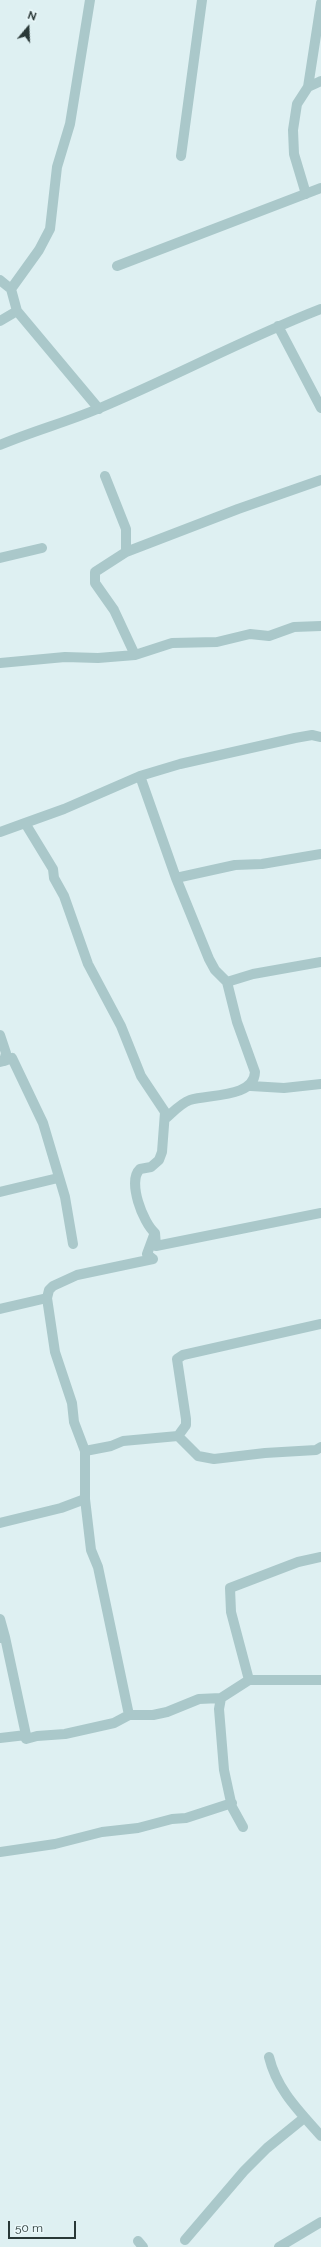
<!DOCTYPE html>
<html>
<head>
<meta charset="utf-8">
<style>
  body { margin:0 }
  #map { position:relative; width:321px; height:2247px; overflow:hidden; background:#def0f2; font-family:Raleway,sans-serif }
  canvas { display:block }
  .north { position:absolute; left:8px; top:8px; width:40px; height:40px; -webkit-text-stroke:3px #eaf8fa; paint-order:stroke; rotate:19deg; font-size:11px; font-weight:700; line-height:16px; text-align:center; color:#293837 }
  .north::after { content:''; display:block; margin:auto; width:14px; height:18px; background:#293837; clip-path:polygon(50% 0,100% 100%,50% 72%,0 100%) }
  .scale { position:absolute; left:8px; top:2221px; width:68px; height:18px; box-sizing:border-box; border:2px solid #293837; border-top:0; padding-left:5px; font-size:12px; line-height:14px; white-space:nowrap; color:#293837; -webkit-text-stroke:3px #eaf8fa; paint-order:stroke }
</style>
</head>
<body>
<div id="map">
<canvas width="321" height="2247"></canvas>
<div class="north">N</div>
<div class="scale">50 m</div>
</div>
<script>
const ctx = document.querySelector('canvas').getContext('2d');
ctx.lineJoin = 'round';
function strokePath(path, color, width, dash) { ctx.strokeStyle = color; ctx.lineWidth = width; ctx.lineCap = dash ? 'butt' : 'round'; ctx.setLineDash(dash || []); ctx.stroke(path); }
const minor = new Path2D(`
  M 308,87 L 321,81
  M 181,156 L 202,0
  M 306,194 L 294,154 L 293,130 L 297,104 L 308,87 L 321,3
  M 117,266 L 321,188
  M 0,280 L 11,289 L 17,311 L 99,409
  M 11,289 L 39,250 L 50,229 L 57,167 L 70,124 L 90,0
  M 0,321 L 17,311
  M 278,326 L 321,408
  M 0,445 C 33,431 67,422 100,408 C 174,377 246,338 321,309
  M 105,476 L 126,529 L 126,552 L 95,572 L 95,583 L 114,610 L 135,655
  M 126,552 L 238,509 L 321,480
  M 0,558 L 42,548
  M 0,663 L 65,657 L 98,658 L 135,655 L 172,643 L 217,642 L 250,634 L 269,636 L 294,627 L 321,626
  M 321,737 L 312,735 L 295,738 L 180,764 L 140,776 L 64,809 L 25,823 L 53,869 L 54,878 L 64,896 L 88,964 L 121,1026 L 141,1076 L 165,1112 L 162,1152 L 159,1160 L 151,1167 L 140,1169 C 127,1181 143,1223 155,1233 L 156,1246 L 321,1213
  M 140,776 L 176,878 L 209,959 L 215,970 L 227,982 L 237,1022 L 255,1072 C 254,1098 209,1094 190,1100 C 181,1103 172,1113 165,1119
  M 0,832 L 25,823
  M 176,878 L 235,865 L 262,864 L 321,854
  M 227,982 L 253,974 L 321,962
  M 0,1035 L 6,1053 L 4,1061 L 0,1062
  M 4,1061 L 12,1058 L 43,1123 L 65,1197 L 73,1244
  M 251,1086 L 284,1088 L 321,1084
  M 0,1192 L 58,1178
  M 153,1259 L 147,1254 L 154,1235
  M 0,1309 L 47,1298
  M 178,1436 L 198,1456 L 214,1459 L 265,1453 L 316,1450 L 321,1447
  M 85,1451 L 111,1446 L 123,1441 L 178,1436 L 186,1425 L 186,1419 L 177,1359 L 183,1355 L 321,1324
  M 0,1523 L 61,1508 L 85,1499
  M 0,1619 L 5,1637 L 0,1638
  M 5,1637 L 26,1735
  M 249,1680 L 231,1612 L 230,1588 L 298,1562 L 321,1557
  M 221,1698 L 219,1709 L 224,1770 L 232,1807 L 243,1827
  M 129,1715 L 98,1567 L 91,1550 L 85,1499 L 85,1451 L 74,1422 L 72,1403 L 55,1352 L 47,1298 L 49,1290 L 53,1286 L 77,1275 L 153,1259
  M 0,1738 L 26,1735 L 26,1739 L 37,1736 L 65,1734 L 114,1723 L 129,1715 L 153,1715 L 167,1712 L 199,1699 L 221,1698 L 249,1680 L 321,1680
  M 0,1852 L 55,1844 L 102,1832 L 138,1828 L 172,1819 L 186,1818 L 232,1803
  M 269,2057 C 277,2090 299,2111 321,2136
  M 185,2240 L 244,2171 L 267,2148 L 304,2118
  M 138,2241 L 143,2247
  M 279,2247 L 321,2222`);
strokePath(minor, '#aac8ca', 10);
</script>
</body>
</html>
